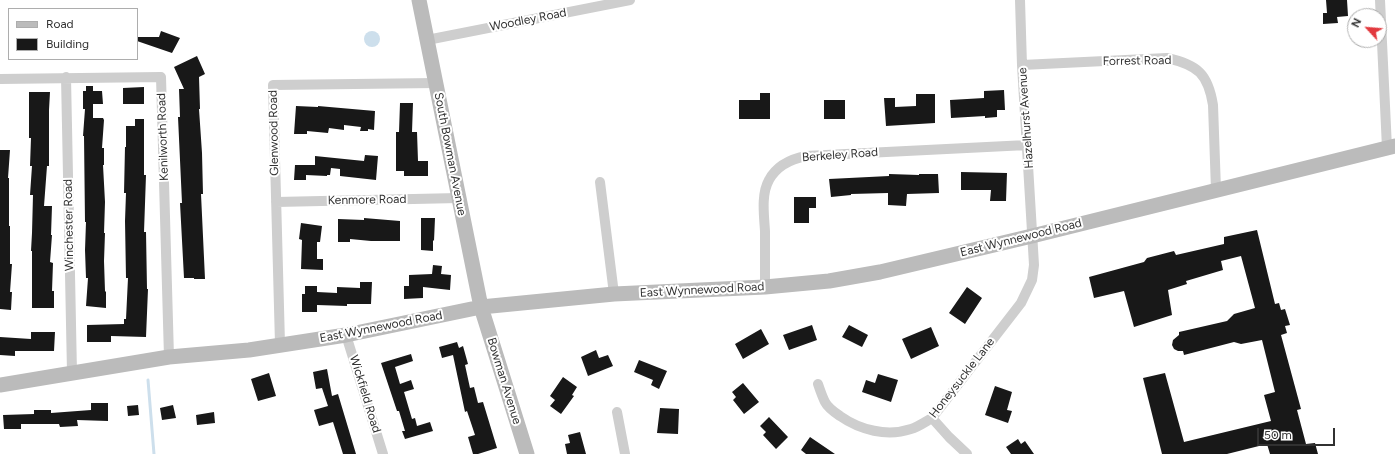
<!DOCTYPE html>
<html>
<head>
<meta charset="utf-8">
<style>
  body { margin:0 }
  #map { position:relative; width:1395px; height:454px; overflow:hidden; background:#fff; font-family:Figtree,sans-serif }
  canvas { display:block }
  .legend { position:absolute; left:8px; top:8px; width:130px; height:52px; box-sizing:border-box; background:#fff; border:1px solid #adadad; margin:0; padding:5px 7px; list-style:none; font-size:12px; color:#313131 }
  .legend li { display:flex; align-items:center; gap:8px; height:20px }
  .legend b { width:20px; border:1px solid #adadad }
  .north { position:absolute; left:1347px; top:8px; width:40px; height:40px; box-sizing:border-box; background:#fff; border:1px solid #adadad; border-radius:50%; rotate:296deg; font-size:11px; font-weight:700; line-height:16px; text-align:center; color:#313131 }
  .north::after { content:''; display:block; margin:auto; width:14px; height:18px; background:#e2393e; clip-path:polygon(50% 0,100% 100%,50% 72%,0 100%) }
  .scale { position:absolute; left:1257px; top:428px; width:78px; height:18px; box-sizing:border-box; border:2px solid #313131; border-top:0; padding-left:5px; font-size:12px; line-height:14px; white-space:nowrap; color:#313131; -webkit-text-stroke:3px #fff; paint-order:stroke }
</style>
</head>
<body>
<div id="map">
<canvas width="1395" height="454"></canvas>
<ul class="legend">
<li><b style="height:5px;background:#bbb"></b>Road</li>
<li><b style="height:11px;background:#181818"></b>Building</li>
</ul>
<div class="north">N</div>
<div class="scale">50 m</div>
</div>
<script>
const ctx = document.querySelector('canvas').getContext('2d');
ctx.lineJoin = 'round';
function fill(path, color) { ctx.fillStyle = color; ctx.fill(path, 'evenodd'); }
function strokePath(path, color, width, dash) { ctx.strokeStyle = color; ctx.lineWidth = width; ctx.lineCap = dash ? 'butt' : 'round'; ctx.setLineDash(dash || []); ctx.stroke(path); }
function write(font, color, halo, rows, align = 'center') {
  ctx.font = font + ' Figtree,sans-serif'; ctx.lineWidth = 4; ctx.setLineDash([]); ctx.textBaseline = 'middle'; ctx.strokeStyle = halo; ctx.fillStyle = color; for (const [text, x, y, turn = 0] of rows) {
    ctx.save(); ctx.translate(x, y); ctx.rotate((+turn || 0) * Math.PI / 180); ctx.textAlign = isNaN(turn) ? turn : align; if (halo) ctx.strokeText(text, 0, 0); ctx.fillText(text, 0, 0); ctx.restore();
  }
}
const water = new Path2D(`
  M364 39a8 8 0 1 1 16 0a8 8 0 1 1-16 0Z`);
const stream = new Path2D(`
  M 148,380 L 154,454`);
const building = new Path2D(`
  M 1326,0 L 1347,0 L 1348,16 L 1337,17 L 1338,23 L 1323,24 L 1323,13 L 1327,13 Z
  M 161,31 L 180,38 L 172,53 L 137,41 L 137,37 L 159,37 Z
  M 197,56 L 205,74 L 199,77 L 200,109 L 199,109 L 202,153 L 203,194 L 201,194 L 205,279 L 194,279 L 194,278 L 184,278 L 180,203 L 182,203 L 178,117 L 180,117 L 179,89 L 184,89 L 174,67 Z
  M 86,86 L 93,86 L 93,91 L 102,91 L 103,104 L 93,104 L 93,118 L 103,118 L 104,120 L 102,148 L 104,148 L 104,165 L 103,165 L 105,202 L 104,233 L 105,233 L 104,261 L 105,291 L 106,292 L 106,308 L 86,306 L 88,278 L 86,278 L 85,250 L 86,222 L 85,222 L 84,136 L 83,136 L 85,109 L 83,109 L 83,91 L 86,91 Z
  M 144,87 L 144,104 L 123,104 L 123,88 Z
  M 1004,90 L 1005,110 L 997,110 L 997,117 L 985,118 L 985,116 L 951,118 L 950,100 L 984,98 L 984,91 Z
  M 29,92 L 50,92 L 49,110 L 49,166 L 47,166 L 44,206 L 52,206 L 51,235 L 52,235 L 50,262 L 53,263 L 52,291 L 54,291 L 54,308 L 32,308 L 32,251 L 31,251 L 32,233 L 33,195 L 30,195 L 32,166 L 30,166 L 31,138 L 29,138 Z
  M 760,93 L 770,93 L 770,119 L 739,119 L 739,100 L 760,100 Z
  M 916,94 L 935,94 L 935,123 L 886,126 L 884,98 L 895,98 L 895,107 L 916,106 Z
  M 824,100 L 845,100 L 845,119 L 824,119 Z
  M 400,103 L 413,103 L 412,132 L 417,132 L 418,161 L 428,161 L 428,176 L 404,176 L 404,171 L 396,171 L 396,132 L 399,132 Z
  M 296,106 L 318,107 L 318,106 L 375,111 L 374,130 L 368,129 L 368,131 L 360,131 L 361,127 L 344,125 L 344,130 L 329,128 L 328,133 L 307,131 L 307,134 L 294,134 Z
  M 135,119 L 144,119 L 144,175 L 146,175 L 144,232 L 146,232 L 147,289 L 148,289 L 146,337 L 111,336 L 111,342 L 87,342 L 87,325 L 124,324 L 124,319 L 126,319 L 128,278 L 126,278 L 125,221 L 126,193 L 124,193 L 125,147 L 126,147 L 126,126 L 135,126 Z
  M 0,150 L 10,150 L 8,178 L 9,178 L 9,226 L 10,226 L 10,264 L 12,264 L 10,292 L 12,292 L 11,310 L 0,309 Z
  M 365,155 L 378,156 L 376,180 L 340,176 L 340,169 L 331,168 L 330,175 L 327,175 L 327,176 L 306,175 L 306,180 L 294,180 L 295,165 L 315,165 L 315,156 L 364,161 Z
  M 961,172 L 1007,173 L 1006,201 L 990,201 L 991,190 L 961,190 Z
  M 889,174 L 919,175 L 919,174 L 938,174 L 939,193 L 907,194 L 906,206 L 888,205 L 888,193 L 851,194 L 851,195 L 831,197 L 829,179 L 889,176 Z
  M 794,197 L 816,197 L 816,208 L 809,208 L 809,223 L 794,223 Z
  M 364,218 L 400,221 L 400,241 L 371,241 L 350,239 L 350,242 L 338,242 L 338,219 L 364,220 Z
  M 421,218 L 435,218 L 434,241 L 433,240 L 433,251 L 421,250 Z
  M 301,223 L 322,226 L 320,242 L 317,242 L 317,259 L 323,259 L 323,270 L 301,269 L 302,240 L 299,239 Z
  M 1257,230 L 1275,304 L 1279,303 L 1281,310 L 1285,309 L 1290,325 L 1285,326 L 1287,333 L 1281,335 L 1301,409 L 1297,410 L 1306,444 L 1315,443 L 1318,454 L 1270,454 L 1267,444 L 1227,454 L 1162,454 L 1143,378 L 1165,373 L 1184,442 L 1271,421 L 1264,395 L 1275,392 L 1262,340 L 1241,344 L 1234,342 L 1184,355 L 1183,351 L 1178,351 L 1174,349 L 1172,345 L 1173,340 L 1179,335 L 1179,332 L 1227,321 L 1234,314 L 1255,308 L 1241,256 L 1221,261 L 1223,270 L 1186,281 L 1187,284 L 1168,290 L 1172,315 L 1134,327 L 1124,291 L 1094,298 L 1089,277 L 1144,262 L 1147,258 L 1174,251 L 1176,255 L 1224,244 L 1224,237 Z
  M 433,265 L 442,266 L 441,274 L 451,275 L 450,290 L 423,287 L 423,298 L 404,299 L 404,286 L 409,286 L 409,275 L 432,274 Z
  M 360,282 L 372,282 L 371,304 L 347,304 L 347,306 L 317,305 L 317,312 L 302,312 L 302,294 L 305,294 L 305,286 L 317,286 L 317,292 L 337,293 L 337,287 L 360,288 Z
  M 967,287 L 982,298 L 965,324 L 949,313 Z
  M 812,325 L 817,340 L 789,350 L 783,335 Z
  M 849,325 L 868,335 L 862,347 L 842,337 Z
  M 931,327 L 939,346 L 911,359 L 902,339 Z
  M 761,329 L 769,344 L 743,359 L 735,344 Z
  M 31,332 L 55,332 L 54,351 L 15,351 L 15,356 L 0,355 L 0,337 L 31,339 Z
  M 457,342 L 459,348 L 463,346 L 468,364 L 465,365 L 470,388 L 474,387 L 478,403 L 483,402 L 497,448 L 478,454 L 473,454 L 468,437 L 475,435 L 467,411 L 465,412 L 453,355 L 442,358 L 439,347 Z
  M 596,350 L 599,358 L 608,355 L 613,366 L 588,376 L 581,357 Z
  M 411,354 L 413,361 L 395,367 L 400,384 L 411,380 L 414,389 L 404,392 L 412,419 L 415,418 L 417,426 L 430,422 L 433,431 L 405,439 L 402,431 L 405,431 L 399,411 L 397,411 L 381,363 Z
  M 639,360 L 667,371 L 659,389 L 651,385 L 653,380 L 634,372 Z
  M 327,369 L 332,396 L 338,394 L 356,454 L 343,454 L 333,422 L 319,426 L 314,410 L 328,406 L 322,388 L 316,389 L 313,372 Z
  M 269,373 L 276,396 L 258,401 L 251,379 Z
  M 878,374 L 898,380 L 891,402 L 862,392 L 866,380 L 875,383 Z
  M 563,377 L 577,387 L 572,395 L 574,396 L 561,414 L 550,406 L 555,400 L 550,396 Z
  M 743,383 L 759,402 L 744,414 L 733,400 L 736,397 L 732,392 Z
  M 995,386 L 1012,392 L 1007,410 L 1012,411 L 1008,423 L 985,415 Z
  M 91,403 L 108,403 L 108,421 L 77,420 L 78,426 L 60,427 L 59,424 L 21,424 L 21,429 L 4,429 L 3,415 L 34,414 L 34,410 L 51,410 L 51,413 L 91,410 Z
  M 138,405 L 139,415 L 128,416 L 127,406 Z
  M 173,405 L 176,418 L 162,420 L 160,408 Z
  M 660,408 L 679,409 L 678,434 L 657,433 Z
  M 214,412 L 215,423 L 197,425 L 196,415 Z
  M 769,417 L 788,437 L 776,449 L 763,435 L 766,432 L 760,426 Z
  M 580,432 L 586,454 L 567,454 L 565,444 L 570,443 L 568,435 Z
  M 810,437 L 835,454 L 806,454 L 801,450 Z
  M 1018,439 L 1021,444 L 1025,441 L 1034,454 L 1011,454 L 1006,447 Z`);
const street = new Path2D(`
  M 1380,0 L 1387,148
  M 427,40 L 630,0
  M 1022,65 L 1167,58 C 1198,65 1208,74 1213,105 L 1216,190
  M 66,77 L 72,373
  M 0,79 L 161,77 L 169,357
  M 600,182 L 614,294
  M 276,202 L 459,198
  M 765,287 C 765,268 765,250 765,231 C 764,215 761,194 769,180 C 777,165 791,159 806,156 L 1027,145
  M 346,335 L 383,454
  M 280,344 L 273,85 L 436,83
  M 818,384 C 820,390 822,396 825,402 C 828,408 834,412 840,416 C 860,430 887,437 911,429 C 918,427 925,422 932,418 L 1021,303 L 1032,280 L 1034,265 L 1022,65 L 1020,0
  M 617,412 L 625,454
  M 932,418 L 949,437 L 967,454`);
const secondary = new Path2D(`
  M 419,0 L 481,307 L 527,454
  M 0,385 L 169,357 L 249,350 L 346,335 L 481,307 L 614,294 L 765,287 L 829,281 L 880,272 L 1032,236 L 1395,146`);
const streetNames = [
  ["Woodley Road",528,20,-11],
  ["Forrest Road",1137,61,-1],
  ["Hazelhurst Avenue",1026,118,-94],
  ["Glenwood Road",274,133,-91],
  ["Kenilworth Road",163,137,-92],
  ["South Bowman Avenue",450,154,79],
  ["Berkeley Road",840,155,-4],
  ["Kenmore Road",367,200,-1],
  ["Winchester Road",69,225,-91],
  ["East Wynnewood Road",1021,238,-14],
  ["East Wynnewood Road",702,290,-3],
  ["East Wynnewood Road",381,327,-11],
  ["Honeysuckle Lane",962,378,-52],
  ["Bowman Avenue",504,381,73],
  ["Wickfield Road",365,394,73]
];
fill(water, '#cddfec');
strokePath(stream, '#cddfec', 3);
fill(building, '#181818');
strokePath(street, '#cecece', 10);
strokePath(secondary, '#bbb', 15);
write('12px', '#313131', '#fff', streetNames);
</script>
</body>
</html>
